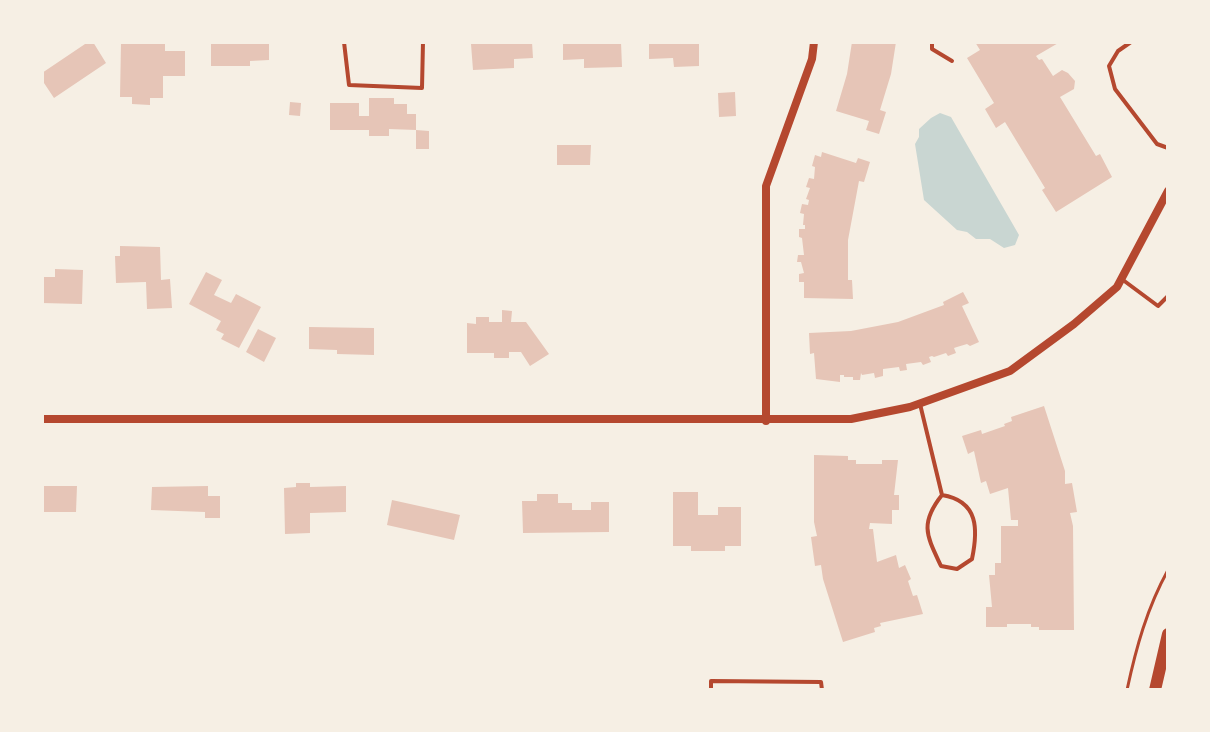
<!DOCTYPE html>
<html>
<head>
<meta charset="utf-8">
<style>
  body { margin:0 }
  #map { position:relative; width:1210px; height:732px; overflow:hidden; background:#f6efe4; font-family:Inter,sans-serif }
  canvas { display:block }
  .frame { position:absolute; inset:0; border:44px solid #f6efe4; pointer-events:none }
</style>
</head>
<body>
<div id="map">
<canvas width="1210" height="732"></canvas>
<div class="frame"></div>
</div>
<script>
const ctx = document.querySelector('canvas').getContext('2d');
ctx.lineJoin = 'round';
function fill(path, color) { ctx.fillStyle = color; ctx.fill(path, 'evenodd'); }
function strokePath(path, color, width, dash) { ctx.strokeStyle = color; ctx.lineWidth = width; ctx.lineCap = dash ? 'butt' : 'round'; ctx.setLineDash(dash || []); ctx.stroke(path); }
const water = new Path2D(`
  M 940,113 L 951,117 L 1019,235 L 1015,245 L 1004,248 L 990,239 L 976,239 L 967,232 L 957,230 L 924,200 L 915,144 L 919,137 L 919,129 L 931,118 Z`);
const building = new Path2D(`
  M 88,42 L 93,42 L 106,63 L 54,98 L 42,80 L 42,73 Z
  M 150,42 L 150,44 L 165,44 L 165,51 L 185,51 L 185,76 L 163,76 L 163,98 L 150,98 L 150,105 L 132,104 L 132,97 L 120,97 L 121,43 Z
  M 211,42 L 269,42 L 269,60 L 250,61 L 250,66 L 211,66 Z
  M 487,42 L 532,42 L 533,58 L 514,59 L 514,68 L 473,70 L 471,44 Z
  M 563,42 L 621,42 L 622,67 L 584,68 L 584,59 L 563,60 Z
  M 699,42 L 699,66 L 674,67 L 673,58 L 649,59 L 649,43 Z
  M 852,42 L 896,42 L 891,74 L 880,110 L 886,112 L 879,134 L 866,130 L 869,121 L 836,111 L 847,74 Z
  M 975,42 L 1060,42 L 1036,56 L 1039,60 L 1042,59 L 1053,76 L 1062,70 L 1068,73 L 1075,81 L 1074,89 L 1060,97 L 1096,156 L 1100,154 L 1112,177 L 1056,212 L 1042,190 L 1045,188 L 1005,122 L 996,128 L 985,109 L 994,103 L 967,58 L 980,50 Z
  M 735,92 L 736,116 L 719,117 L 718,93 Z
  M 369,98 L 394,98 L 394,104 L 407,104 L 407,114 L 416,114 L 416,130 L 389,129 L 389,136 L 369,136 L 369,130 L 330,130 L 330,103 L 359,103 L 359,116 L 369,116 Z
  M 290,102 L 301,103 L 300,116 L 289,115 Z
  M 416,130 L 429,131 L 429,149 L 416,149 Z
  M 557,145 L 591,145 L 590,165 L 557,165 Z
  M 822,152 L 856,163 L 858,158 L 870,162 L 864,182 L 859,181 L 848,240 L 848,280 L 852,280 L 853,299 L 804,298 L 804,282 L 799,282 L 799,274 L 804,273 L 801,262 L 797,262 L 798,255 L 804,255 L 802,238 L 799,237 L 799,229 L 805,229 L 805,225 L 803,225 L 804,214 L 800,213 L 802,204 L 808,205 L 809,200 L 806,199 L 810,188 L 806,187 L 809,178 L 814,179 L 815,167 L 812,166 L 815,155 L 821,157 Z
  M 120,246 L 160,247 L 161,280 L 170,279 L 172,308 L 147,309 L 146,282 L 116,283 L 115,256 L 120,256 Z
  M 55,269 L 83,270 L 82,304 L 42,303 L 42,277 L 55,277 Z
  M 206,272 L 222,280 L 214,295 L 231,303 L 236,294 L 261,307 L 239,348 L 221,339 L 224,334 L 216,330 L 221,321 L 189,304 Z
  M 963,292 L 969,303 L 962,306 L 979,342 L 970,346 L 967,344 L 957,347 L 954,348 L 956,353 L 948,356 L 946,353 L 934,357 L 932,356 L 929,357 L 931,362 L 923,365 L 921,362 L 906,364 L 907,370 L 900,371 L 899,367 L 883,369 L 883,376 L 875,378 L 874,373 L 862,375 L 861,373 L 860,380 L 853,380 L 853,377 L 844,377 L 844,375 L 840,375 L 840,382 L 816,379 L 814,353 L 810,354 L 809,333 L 851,331 L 898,322 L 944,305 L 943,302 Z
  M 502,310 L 512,311 L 511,322 L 526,322 L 549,354 L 530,366 L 521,352 L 509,352 L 509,358 L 494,358 L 494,353 L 467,353 L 467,323 L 476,324 L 476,317 L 489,317 L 489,322 L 502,322 Z
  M 309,327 L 374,328 L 374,355 L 337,354 L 337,350 L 309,349 Z
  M 258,329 L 276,338 L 264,362 L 246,352 Z
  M 1044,406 L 1065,471 L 1065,484 L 1072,483 L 1077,512 L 1070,513 L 1073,526 L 1074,630 L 1039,630 L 1039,627 L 1031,627 L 1031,624 L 1007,624 L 1007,627 L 986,627 L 986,607 L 992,607 L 989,575 L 995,575 L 995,563 L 1001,563 L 1001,526 L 1018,526 L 1018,520 L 1011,520 L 1008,488 L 990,494 L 986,481 L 981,483 L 974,451 L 968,454 L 962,436 L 981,430 L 982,434 L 1005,426 L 1004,424 L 1012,421 L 1011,417 Z
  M 814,455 L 848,456 L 848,460 L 856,460 L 856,464 L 882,464 L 882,460 L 898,460 L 894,495 L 899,495 L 899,510 L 892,510 L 892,524 L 870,523 L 869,529 L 873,529 L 877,562 L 896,555 L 899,568 L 905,565 L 911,579 L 908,581 L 913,596 L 917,595 L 923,614 L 880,623 L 881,626 L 874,628 L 875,632 L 843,642 L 823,579 L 821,565 L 815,566 L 811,537 L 817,536 L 814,522 Z
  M 296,483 L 310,483 L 310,487 L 346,486 L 346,512 L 310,513 L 310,533 L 285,534 L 284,488 L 296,487 Z
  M 42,486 L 77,486 L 76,512 L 42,512 Z
  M 208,486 L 208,496 L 220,496 L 220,518 L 205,518 L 205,512 L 151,510 L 152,487 Z
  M 673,492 L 698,492 L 698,515 L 718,515 L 718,507 L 741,507 L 741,546 L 725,546 L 725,551 L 691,551 L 691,546 L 673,546 Z
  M 537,494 L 558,494 L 558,503 L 572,503 L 572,510 L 591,510 L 591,502 L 609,502 L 609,532 L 523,533 L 522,501 L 537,501 Z
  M 392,500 L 460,515 L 454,540 L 387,525 Z`);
const path = new Path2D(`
  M 1127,690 C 1136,648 1147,608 1168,570`);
const service = new Path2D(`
  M 344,42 L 349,85 L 422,88 L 423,42
  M 932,42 L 932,49 L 952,61
  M 1131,42 L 1118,51 L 1109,66 L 1115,89 L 1157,144 L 1168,148
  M 1123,280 L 1158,306 L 1168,296
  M 920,404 L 942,495 C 919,524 927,536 941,566 L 957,569 L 972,559 C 978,530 979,501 942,495
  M 711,690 L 711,681 L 821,682 L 822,690`);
const minor = new Path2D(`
  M 42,419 L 851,419 L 910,407 L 1010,371 L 1074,324 L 1117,287 L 1168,191
  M 766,421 L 766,186 L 812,59 L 814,42`);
const secondary = new Path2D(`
  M 1155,690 L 1168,634`);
fill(water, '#c9d6d2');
fill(building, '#e6c5b7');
strokePath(path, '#b5482f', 3);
strokePath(service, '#b5482f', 4);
strokePath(minor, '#b5482f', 8);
strokePath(secondary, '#b5482f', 12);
</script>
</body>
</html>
